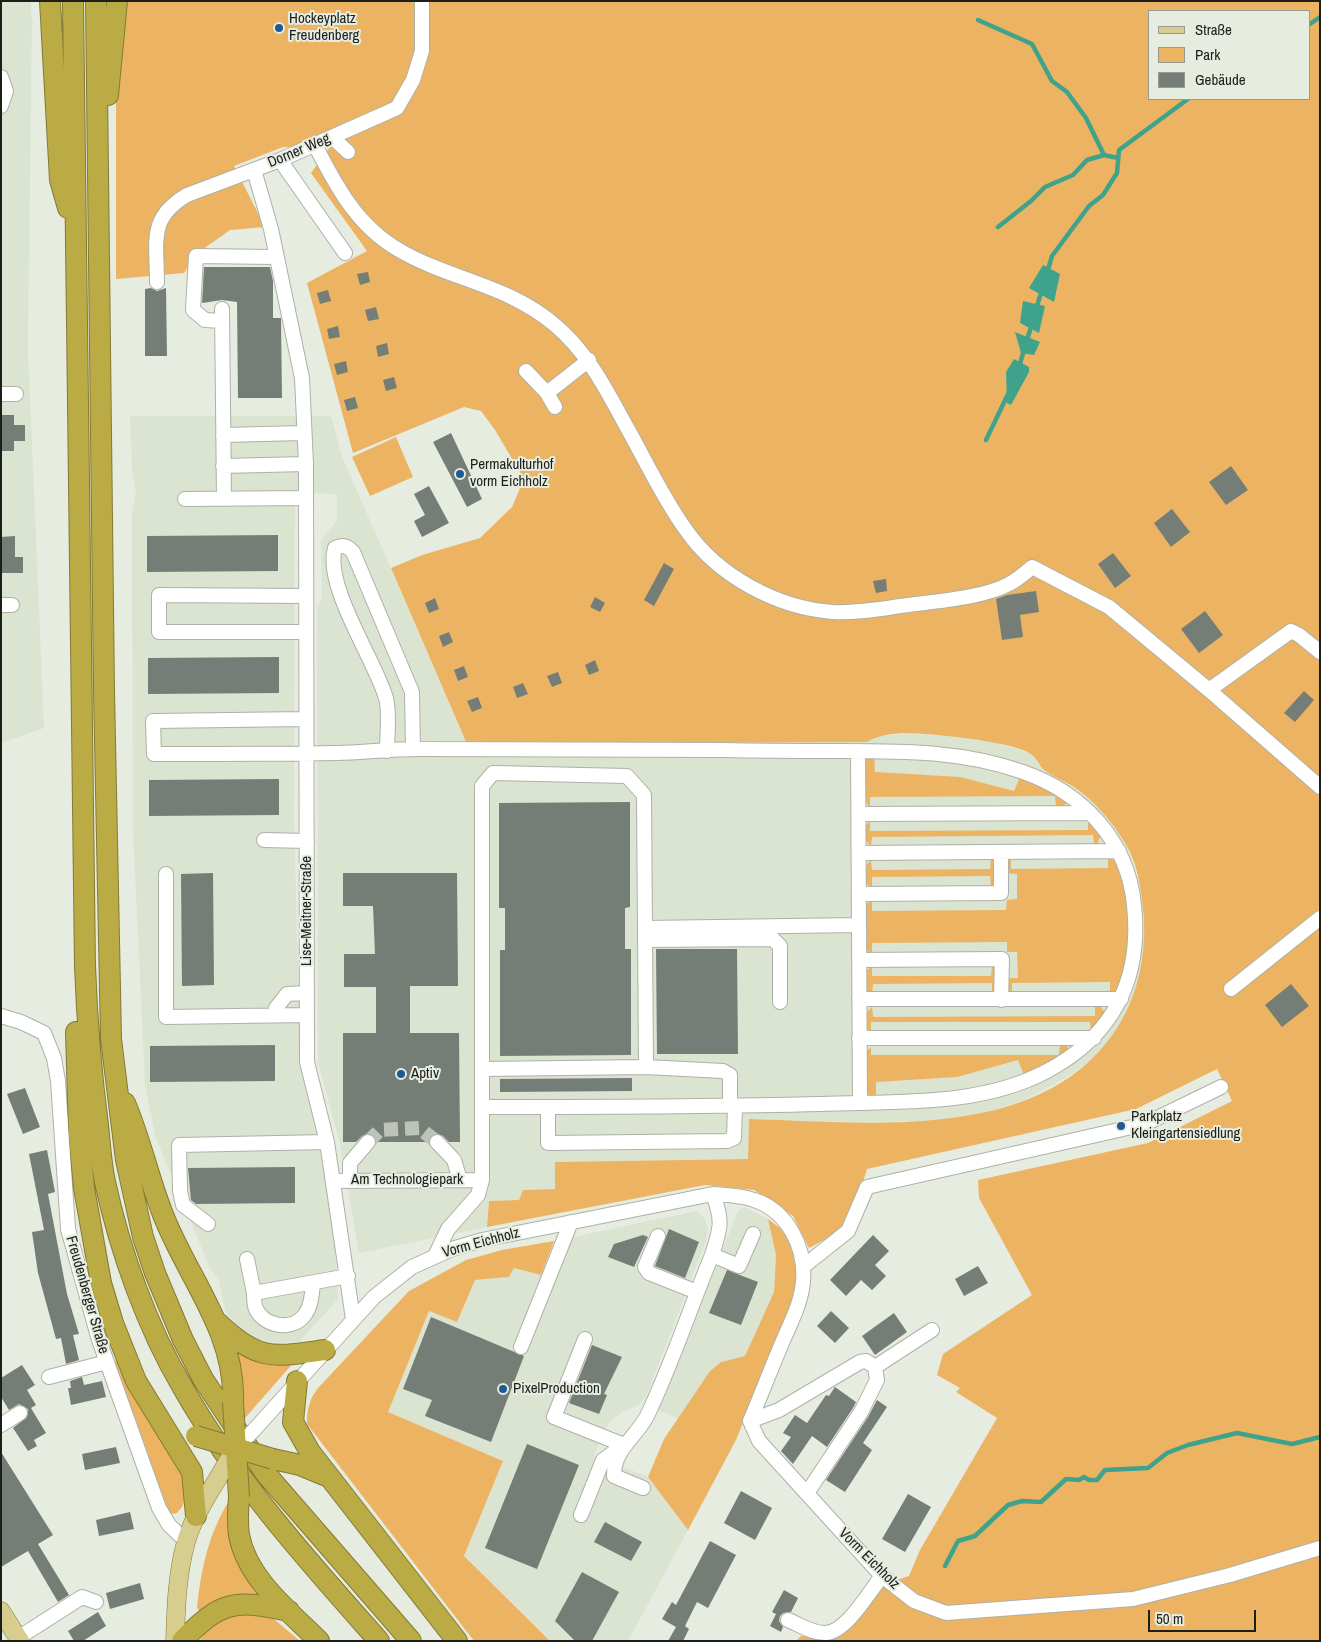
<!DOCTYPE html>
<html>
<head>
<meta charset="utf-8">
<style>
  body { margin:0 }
  #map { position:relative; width:1321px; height:1642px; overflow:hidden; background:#e7ece1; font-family:"Archivo Narrow",sans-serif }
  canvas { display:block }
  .frame { position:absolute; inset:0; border:2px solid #1c1e1a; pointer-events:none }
  .legend { position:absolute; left:1148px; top:10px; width:162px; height:90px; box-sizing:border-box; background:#e7ece1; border:1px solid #969a91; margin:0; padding:6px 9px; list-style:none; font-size:15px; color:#1c1e1a }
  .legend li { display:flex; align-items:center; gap:10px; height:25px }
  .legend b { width:25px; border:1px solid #969a91 }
  .scale { position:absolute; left:1148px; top:1610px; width:108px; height:22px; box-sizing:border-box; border:2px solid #1c1e1a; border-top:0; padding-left:6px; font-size:15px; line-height:18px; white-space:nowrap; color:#1c1e1a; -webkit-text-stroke:4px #e7ece1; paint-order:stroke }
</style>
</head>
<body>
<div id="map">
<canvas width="1321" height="1642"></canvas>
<div class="frame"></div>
<ul class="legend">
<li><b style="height:6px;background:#d6cd8f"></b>Straße</li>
<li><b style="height:14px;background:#ecb462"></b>Park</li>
<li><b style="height:14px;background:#757e76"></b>Gebäude</li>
</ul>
<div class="scale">50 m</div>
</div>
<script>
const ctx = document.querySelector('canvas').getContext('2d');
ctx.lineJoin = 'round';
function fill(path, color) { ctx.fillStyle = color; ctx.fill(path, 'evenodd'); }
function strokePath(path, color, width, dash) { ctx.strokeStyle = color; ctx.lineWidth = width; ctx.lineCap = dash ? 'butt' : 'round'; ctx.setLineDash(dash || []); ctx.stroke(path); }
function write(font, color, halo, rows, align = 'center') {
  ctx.font = font + ' "Archivo Narrow",sans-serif'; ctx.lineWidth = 4; ctx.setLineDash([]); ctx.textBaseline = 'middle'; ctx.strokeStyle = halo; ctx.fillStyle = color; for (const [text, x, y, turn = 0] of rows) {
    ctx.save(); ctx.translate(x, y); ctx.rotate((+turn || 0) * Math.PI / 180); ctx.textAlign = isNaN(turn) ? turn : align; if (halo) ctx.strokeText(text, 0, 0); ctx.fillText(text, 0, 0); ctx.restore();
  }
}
const built = new Path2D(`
  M 1,1 L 30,1 L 32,17 L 28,350 L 44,728 L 1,743 Z
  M 130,416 L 331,416 L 341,454 L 467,744 L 867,742 L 877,736 L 912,734 L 977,738 L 1031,753 L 1042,769 L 1076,788 L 1105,813 L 1127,845 L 1142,891 L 1145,945 L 1140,977 L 1123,1021 L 1110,1041 L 1094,1058 L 1064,1079 L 1025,1100 L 987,1112 L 936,1121 L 851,1122 L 749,1119 L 748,1159 L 556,1162 L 555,1189 L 523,1190 L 519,1200 L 489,1201 L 487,1227 L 359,1253 L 340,1144 L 318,1062 L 317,608 L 322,598 L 321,540 L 337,521 L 337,494 L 295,493 L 294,825 L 300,1040 L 319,1131 L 334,1230 L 338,1299 L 299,1342 L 268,1343 L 248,1336 L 226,1313 L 219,1281 L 210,1268 L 156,1138 L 145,1085 L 133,829 L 132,513 L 136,492 L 132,470 Z
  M 744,1207 L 768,1219 L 776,1255 L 774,1292 L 745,1356 L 721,1362 L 710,1371 L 678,1418 L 658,1410 L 738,1211 Z
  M 697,1211 L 705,1219 L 708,1229 L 706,1241 L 646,1397 L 638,1405 L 622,1412 L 609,1422 L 594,1455 L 648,1477 L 688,1530 L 628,1641 L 550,1641 L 464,1556 L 503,1461 L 387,1412 L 429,1311 L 457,1321 L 475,1280 L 509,1277 L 514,1268 L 541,1275 L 554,1241 Z`);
const green = new Path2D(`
  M 122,1 L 1320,1 L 1320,1641 L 796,1641 L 801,1636 L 840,1637 L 882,1585 L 909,1576 L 920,1550 L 997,1418 L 956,1392 L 960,1388 L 937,1375 L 943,1354 L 1032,1295 L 979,1198 L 978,1180 L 1148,1143 L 1232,1101 L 1217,1069 L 1136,1109 L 867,1169 L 855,1207 L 837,1233 L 809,1248 L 793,1216 L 754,1190 L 705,1185 L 487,1227 L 489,1201 L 519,1200 L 523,1190 L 555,1189 L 555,1162 L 748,1159 L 749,1119 C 827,1121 908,1129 986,1112 C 1084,1091 1148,1023 1144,920 C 1142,895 1139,865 1125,843 C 1112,822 1095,801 1074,787 C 1064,781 1052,776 1043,769 C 1039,765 1037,759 1032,755 C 1022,745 962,737 946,736 C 921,734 889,729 867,742 L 467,744 L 391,568 L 422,555 L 480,538 L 512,507 L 524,479 L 495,430 L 481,411 L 464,407 L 353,453 L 307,283 L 367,251 L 311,173 L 330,147 L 283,147 L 234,166 L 265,227 L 230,230 L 195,255 L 184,273 L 116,279 L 116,69 ZM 1150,11 L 1310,11 L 1310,99 L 1150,99 Z
  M 396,437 L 413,477 L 370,496 L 352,457 Z
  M 874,755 L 875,772 L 960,777 L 1014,791 L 1020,777 L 1034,781 L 1066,801 L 1066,803 L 1064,806 L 1056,807 L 1055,796 L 870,797 L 870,807 L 864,800 L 864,763 L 866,759 Z
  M 1088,820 L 1101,836 L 1097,844 L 1094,844 L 1093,835 L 872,837 L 871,846 L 864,839 L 865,826 L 870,821 L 870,831 L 1088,830 Z
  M 991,858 L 995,862 L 996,882 L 991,887 L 990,876 L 872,877 L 872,887 L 865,883 L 864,867 L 871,860 L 872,870 L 990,869 Z
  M 1011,858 L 1011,869 L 1108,868 L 1108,858 L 1118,861 C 1131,909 1138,944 1117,992 L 1110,993 L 1110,982 L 1012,983 L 1012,993 L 1009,992 L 1007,978 L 1018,978 L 1017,952 L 1007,952 L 1007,942 L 872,943 L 872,953 L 867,951 L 865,946 L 865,908 L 866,904 L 872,900 L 872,911 L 1006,910 L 1007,900 L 1017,899 L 1017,874 L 1006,873 L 1006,862 Z
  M 992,965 L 997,968 L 995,992 L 992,993 L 992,983 L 873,984 L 872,994 L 867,991 L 866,971 L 872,966 L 872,976 L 991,976 Z
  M 1095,1006 L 1101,1007 L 1105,1013 L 1091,1031 L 1090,1022 L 871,1022 L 871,1032 L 865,1026 L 865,1014 L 872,1007 L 873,1017 L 1095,1016 Z
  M 1060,1044 L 1067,1046 L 1069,1051 L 1052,1062 L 1024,1075 L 1018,1060 L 957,1077 L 876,1082 L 876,1098 L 872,1098 L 866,1091 L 866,1052 L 871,1047 L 871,1055 L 1059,1055 Z
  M 768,1219 L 785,1232 L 792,1248 L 797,1276 L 792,1301 L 736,1440 L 688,1530 L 648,1477 L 664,1439 L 710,1371 L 721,1362 L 745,1356 L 774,1292 L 776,1255 Z
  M 554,1241 L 541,1275 L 514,1268 L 509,1277 L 475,1280 L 457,1322 L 429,1311 L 388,1412 L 503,1461 L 464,1556 L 550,1641 L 474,1641 L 307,1424 C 307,1409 309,1400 318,1388 L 409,1291 L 466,1260 L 502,1250 Z
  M 234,1346 L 295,1361 L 245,1418 L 239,1410 Z
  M 118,1358 L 184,1470 L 187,1493 L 182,1507 L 177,1513 L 170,1514 L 164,1508 L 145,1445 L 114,1363 Z
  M 231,1498 L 266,1597 L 217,1601 L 200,1611 L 197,1608 C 201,1569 209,1531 231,1498 Z
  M 218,1614 L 268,1614 L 300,1641 L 199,1641 Z`);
const water = new Path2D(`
  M 1043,265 L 1060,274 L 1054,302 L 1029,288 Z
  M 1023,301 L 1045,306 L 1039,333 L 1020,323 Z
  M 1015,332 L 1040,342 L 1034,355 L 1021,353 Z
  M 1014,359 L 1029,367 L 1029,372 L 1011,405 L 1007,403 L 1006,372 Z`);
const stream = new Path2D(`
  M 978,20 L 1032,44 L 1052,81 L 1067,92 L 1086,118 L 1104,155
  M 1310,24 L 1320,17
  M 998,227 L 1031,201 L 1045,187 L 1073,175 L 1087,160 L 1104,155 L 1118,158
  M 1047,273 L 1052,256 L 1089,206 L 1103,195 L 1117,173 L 1119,150 L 1188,99
  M 1036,309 L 1042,290
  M 1026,343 L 1032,324
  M 1019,367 L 1024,350
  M 986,440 L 1009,392
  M 945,1566 L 958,1541 L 975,1536 L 1008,1505 L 1022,1501 L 1041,1502 L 1066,1479 L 1079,1480 L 1084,1477 L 1089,1480 L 1097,1480 L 1105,1470 L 1148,1468 L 1167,1453 L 1188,1445 L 1237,1433 L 1292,1444 L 1320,1437`);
const building = new Path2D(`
  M 204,267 L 270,267 L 273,281 L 273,318 L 281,318 L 281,321 L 282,398 L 238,398 L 237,302 L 222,300 L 202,303 Z
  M 368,272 L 370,282 L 360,285 L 357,274 Z
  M 151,288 L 157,291 L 166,288 L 167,356 L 145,356 L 145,289 Z
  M 328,290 L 331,301 L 320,304 L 317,293 Z
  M 376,307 L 379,319 L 368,321 L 365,310 Z
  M 338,326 L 340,337 L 329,339 L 327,329 Z
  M 387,343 L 389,354 L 378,357 L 376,346 Z
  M 346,361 L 348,372 L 337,375 L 334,364 Z
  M 394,377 L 397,388 L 386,391 L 383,380 Z
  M 355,397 L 358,408 L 347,411 L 344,400 Z
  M 1,415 L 14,415 L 14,425 L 25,425 L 25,441 L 14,441 L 14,451 L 1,451 Z
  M 451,433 L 482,499 L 467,507 L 433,442 Z
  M 1231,466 L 1248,490 L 1226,505 L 1209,482 Z
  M 429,486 L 449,523 L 422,537 L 414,521 L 425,515 L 414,494 Z
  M 1172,509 L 1190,532 L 1171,547 L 1154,523 Z
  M 278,535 L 278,571 L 147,572 L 147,536 Z
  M 15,536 L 15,557 L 23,557 L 23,573 L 1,573 L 1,537 Z
  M 1113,553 L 1131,576 L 1115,588 L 1098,564 Z
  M 664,563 L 674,569 L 654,606 L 644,600 Z
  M 886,579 L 887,591 L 876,593 L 873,581 Z
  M 1036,591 L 1039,612 L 1020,615 L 1023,637 L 1002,640 L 996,599 L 1007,595 Z
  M 595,597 L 605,603 L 600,612 L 590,607 Z
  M 435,598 L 439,609 L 429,613 L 425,603 Z
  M 1205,611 L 1223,635 L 1199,653 L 1181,629 Z
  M 449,632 L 453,642 L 443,647 L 439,636 Z
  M 279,657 L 279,693 L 148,694 L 148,658 Z
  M 595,660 L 599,671 L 589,675 L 585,665 Z
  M 464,666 L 468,677 L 458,681 L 454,670 Z
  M 558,672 L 562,683 L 552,687 L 547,676 Z
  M 523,683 L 528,694 L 517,698 L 513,687 Z
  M 1304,691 L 1314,700 L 1295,722 L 1284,713 Z
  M 478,697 L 482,708 L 472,712 L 467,701 Z
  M 279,779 L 279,815 L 149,816 L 149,780 Z
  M 630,802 L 630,907 L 625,908 L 625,949 L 631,949 L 631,1055 L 500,1056 L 500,950 L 505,950 L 505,908 L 499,908 L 499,803 Z
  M 213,873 L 214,985 L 182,986 L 181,874 Z
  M 343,873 L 457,873 L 458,986 L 410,986 L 410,1033 L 459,1033 L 460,1142 L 449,1142 L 443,1136 L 435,1133 L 431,1136 L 428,1142 L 377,1142 L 374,1136 L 369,1133 L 362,1136 L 356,1142 L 343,1142 L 343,1033 L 376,1033 L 376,987 L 344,987 L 344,954 L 375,954 L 373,906 L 343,906 Z
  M 656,949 L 737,949 L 738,1054 L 657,1054 Z
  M 1291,984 L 1309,1006 L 1282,1027 L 1265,1005 Z
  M 275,1045 L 275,1081 L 150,1082 L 150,1046 Z
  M 632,1078 L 632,1091 L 500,1092 L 500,1079 Z
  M 25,1088 L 40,1127 L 23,1134 L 7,1094 Z
  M 47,1150 L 55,1192 L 48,1194 L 67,1294 L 79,1334 L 73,1335 L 79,1360 L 66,1364 L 61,1338 L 56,1339 L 38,1273 L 32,1232 L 44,1230 L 29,1154 Z
  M 295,1167 L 295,1203 L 196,1204 L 191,1200 L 188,1168 Z
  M 669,1229 L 699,1242 L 685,1278 L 655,1266 Z
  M 643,1235 L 648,1237 L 634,1267 L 608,1257 L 614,1244 Z
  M 873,1235 L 889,1251 L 875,1265 L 886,1276 L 872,1290 L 861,1280 L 846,1296 L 830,1280 Z
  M 978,1266 L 988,1283 L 964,1296 L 955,1279 Z
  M 727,1270 L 758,1282 L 741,1325 L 709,1313 Z
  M 831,1311 L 849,1328 L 835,1343 L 817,1326 Z
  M 894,1313 L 907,1332 L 875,1355 L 862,1336 Z
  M 431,1317 L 524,1356 L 491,1442 L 425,1416 L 432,1400 L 403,1389 Z
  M 592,1345 L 622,1357 L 604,1394 L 607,1395 L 599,1414 L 569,1403 Z
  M 22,1365 L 35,1385 L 27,1390 L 36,1405 L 31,1408 L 46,1433 L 34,1440 L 37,1446 L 28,1451 L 13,1428 L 27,1417 L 28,1409 L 19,1404 L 9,1410 L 1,1397 L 1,1378 Z
  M 82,1377 L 84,1385 L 102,1381 L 106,1397 L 71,1405 L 68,1388 L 71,1388 L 70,1381 Z
  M 835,1387 L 856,1402 L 853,1408 L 827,1447 L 812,1436 L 793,1464 L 781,1451 L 791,1437 L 783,1433 L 795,1415 L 807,1423 L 826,1395 L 829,1396 Z
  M 877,1400 L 887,1407 L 863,1443 L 872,1450 L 845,1492 L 826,1480 L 868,1417 Z
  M 527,1444 L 579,1465 L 537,1569 L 485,1548 Z
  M 116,1447 L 120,1463 L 85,1470 L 82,1454 Z
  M 1,1452 L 53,1535 L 38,1544 L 69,1595 L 58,1602 L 28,1551 L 1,1567 Z
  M 741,1491 L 772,1508 L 755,1540 L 724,1523 Z
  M 908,1494 L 931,1507 L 905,1552 L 882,1539 Z
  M 130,1512 L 134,1529 L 99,1536 L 96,1520 Z
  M 605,1522 L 642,1542 L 631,1561 L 594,1542 Z
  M 710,1541 L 736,1555 L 708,1608 L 697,1602 L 685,1626 L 689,1629 L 683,1641 L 668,1641 L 676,1627 L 662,1619 L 672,1602 L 676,1605 Z
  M 582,1572 L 619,1592 L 592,1641 L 575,1641 L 555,1621 Z
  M 140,1583 L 144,1599 L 110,1609 L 106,1593 Z
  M 784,1590 L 798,1598 L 791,1612 L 783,1613 L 780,1616 L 779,1621 L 783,1627 L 781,1632 L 770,1626 L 776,1614 L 772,1612 Z
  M 98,1612 L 106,1626 L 83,1641 L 74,1641 L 68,1631 Z`);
const minorTunnel = new Path2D(`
  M 368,1142 L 380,1130 L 419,1128 L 437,1142`);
const minor = new Path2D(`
  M 1,77 L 6,91 L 1,106
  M 332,137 L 348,152
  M 315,145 C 336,186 357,226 399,250 C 450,280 507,284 555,325 C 587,352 605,387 625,424 C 645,459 662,497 686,530 C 718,576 777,608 833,612 C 854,613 874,610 894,607 C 926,602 982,599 1009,584 C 1017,580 1025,573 1032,567 L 1109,607 L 1209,690 L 1320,787
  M 280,160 L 345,253
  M 254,170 L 271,229 L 302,378 L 306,464 L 307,1062 L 327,1142 L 353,1319
  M 157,282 C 157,241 148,218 187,195 L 280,160 L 397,108 L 413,80 L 422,51 L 422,1
  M 222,309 L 224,499
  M 222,321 L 205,320 L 193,310 L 196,256 L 276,257
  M 526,371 L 547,393 L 589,360
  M 547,393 L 555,407
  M 1,394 L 16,394
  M 223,435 L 304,433
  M 223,466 L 306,464
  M 185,499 L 306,498
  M 1,605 L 12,605
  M 306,632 L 159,632 L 159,595 L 306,596
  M 1209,690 L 1291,631 L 1299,635 L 1320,652
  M 306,719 L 153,721 L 154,754 C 215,754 276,754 337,753 C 365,752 392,749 420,749 C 521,749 622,750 723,750 C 763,751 802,751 842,751 C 904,751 964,751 1023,772 C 1083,793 1128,841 1134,905 C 1142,979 1113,1036 1047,1071 C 980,1107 895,1101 821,1104 C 708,1107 595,1107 482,1107 L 482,1180 L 478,1195 L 448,1229 L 435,1256
  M 387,751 C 387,735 390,713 386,698 C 374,658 324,586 335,548 C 343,544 347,546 353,552 L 412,692 L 413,749
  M 858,751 L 860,1102
  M 859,814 L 1090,813
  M 264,840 L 307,841
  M 859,853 L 1119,851
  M 166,874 L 166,1017 L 307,1015
  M 859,894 L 1001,893 L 1001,852
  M 645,928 L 859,925
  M 645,940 L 773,939 L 780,946 L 780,1002
  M 859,960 L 1002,959 L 1001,1000
  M 1231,989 L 1320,918
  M 859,999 L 1121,999
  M 276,1015 L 276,1008 L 287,994 L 307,993
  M 1,1016 L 21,1022 L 44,1033 L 54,1058 L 58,1081 L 68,1229 L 99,1340 L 159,1508 L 169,1525 L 186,1541
  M 859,1038 L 1094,1038
  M 646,1067 L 723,1071 L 730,1075 L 730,1106
  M 482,1107 L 482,786 L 493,773 L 627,776 L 644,795 L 646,1067 L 482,1069
  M 548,1107 L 548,1143 L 727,1141 L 734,1138 L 735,1106
  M 437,1142 L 454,1160 L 460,1180
  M 350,1180 L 350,1163 L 368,1142
  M 333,1181 L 482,1180
  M 208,1224 L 183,1205 L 180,1191 L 179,1145 L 327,1142
  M 658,1236 L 645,1267 L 649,1273 L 697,1292
  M 712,1255 L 739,1266 L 753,1234
  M 247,1259 L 254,1293
  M 804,1266 L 848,1231 L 867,1187 L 1145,1124 L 1221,1087
  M 313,1283 C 312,1295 311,1308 303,1317 C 290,1331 264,1326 256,1309 C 254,1305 254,1298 254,1293 L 348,1276
  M 585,1339 L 554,1417 L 624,1445
  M 521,1347 L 571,1222
  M 49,1377 L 107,1362
  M 750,1421 L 779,1410 L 860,1362 L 866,1361 L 875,1367 L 932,1330
  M 1,1425 L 20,1413
  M 254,1430 L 374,1297 L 412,1267 L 452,1249 L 482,1240 L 713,1194 C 727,1195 741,1195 754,1200 C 788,1211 806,1248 803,1282 C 801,1304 790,1324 782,1343 C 771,1369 761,1395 750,1421 L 759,1441 L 882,1576 L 914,1601 L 946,1613 L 1133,1599 L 1230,1575 L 1320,1548
  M 643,1488 L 614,1476 C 613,1450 637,1436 647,1416 C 672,1364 690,1308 712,1255 C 721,1227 723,1221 713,1194
  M 807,1493 L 861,1412 L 877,1380 L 875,1367
  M 581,1515 L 603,1460 L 624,1445
  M 788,1620 C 800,1625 812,1633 825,1633 C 846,1633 869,1592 882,1576
  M 18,1638 L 82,1597 L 96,1602`);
const major = new Path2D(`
  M 1,1611 L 20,1641
  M 175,1641 C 176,1608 177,1574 186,1542 C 193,1517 208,1495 221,1473`);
const highway = new Path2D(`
  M 50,1 L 60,180 L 68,208
  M 73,1 L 85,966 C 87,1019 91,1072 98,1125 C 100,1144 101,1163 105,1182 C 120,1251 147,1327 183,1388 C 236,1481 308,1561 379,1641
  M 96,1 L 104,691 L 111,1039 L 126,1160 L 143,1237 L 155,1273 L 183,1340 L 203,1379 L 266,1474 L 411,1641
  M 108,95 L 117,1
  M 76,1032 L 79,1135 L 84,1188 L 101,1283 L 113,1323 L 136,1381 L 192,1472 L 196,1516
  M 125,1103 C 140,1138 148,1176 162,1212 C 186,1276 236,1331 233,1402
  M 218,1323 C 259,1362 273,1357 325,1350
  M 297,1381 L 293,1422 L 310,1452 L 457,1641
  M 273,1459 L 300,1465 L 329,1477
  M 239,1497 C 238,1509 237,1522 239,1535 C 247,1579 289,1611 319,1641
  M 182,1641 C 221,1601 234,1599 289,1611`);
const minorBridge = new Path2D(`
  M 236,1448 L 254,1430`);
const majorBridge = new Path2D(`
  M 221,1473 L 236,1448`);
const highwayBridge = new Path2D(`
  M 233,1402 L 239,1497
  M 196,1436 L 273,1459`);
const markers = [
  [279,28,5,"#1d5b92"],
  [460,474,5,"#1d5b92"],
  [401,1074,5,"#1d5b92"],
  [1121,1126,5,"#1d5b92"],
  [503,1389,5,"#1d5b92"]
];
const poiNames = [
  ["Hockeyplatz",289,19],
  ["Freudenberg",289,36],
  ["Permakulturhof",470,465],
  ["vorm Eichholz",470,482],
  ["Aptiv",411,1074],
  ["Parkplatz",1131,1117],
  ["Kleingartensiedlung",1131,1134],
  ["PixelProduction",513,1389]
];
const streetNames = [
  ["Dorner Weg",299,151,-23],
  ["Lise-Meitner-Straße",307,911,-90],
  ["Am Technologiepark",407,1180],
  ["Vorm Eichholz",481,1243,-15],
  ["Freudenberger Straße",87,1295,74],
  ["Vorm Eichholz",869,1559,45]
];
fill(built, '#dbe3d1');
fill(green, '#ecb462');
fill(water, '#3fa38b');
strokePath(stream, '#3fa38b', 4.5);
fill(building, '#757e76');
strokePath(minorTunnel, '#bec3b9', 14, [14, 7]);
strokePath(minor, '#adb1a7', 16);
strokePath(major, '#837a36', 19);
strokePath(highway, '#837a36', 22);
strokePath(minor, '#fff', 14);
strokePath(major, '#d6cd8f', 18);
strokePath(highway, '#bbab45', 20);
strokePath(minorBridge, '#adb1a7', 16, []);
strokePath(majorBridge, '#837a36', 19, []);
strokePath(highwayBridge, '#837a36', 22, []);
strokePath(minorBridge, '#fff', 14);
strokePath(majorBridge, '#d6cd8f', 18);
strokePath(highwayBridge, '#bbab45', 20);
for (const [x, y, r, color] of markers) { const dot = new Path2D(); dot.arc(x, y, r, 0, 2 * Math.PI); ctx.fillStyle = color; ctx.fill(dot); strokePath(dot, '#e7ece1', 2); }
write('15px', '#1c1e1a', '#e7ece1', poiNames, 'left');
write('15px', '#1c1e1a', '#e7ece1', streetNames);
</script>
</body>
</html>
